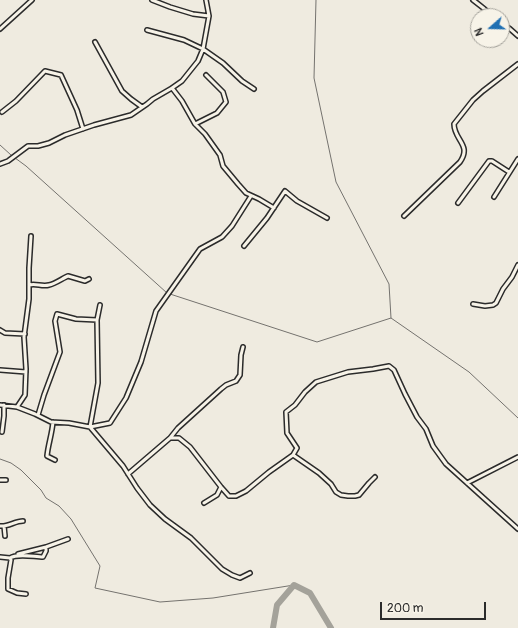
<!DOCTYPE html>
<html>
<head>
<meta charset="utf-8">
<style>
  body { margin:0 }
  #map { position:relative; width:518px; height:628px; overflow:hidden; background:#efebe0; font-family:Pangolin,sans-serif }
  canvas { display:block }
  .north { position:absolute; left:470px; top:8px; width:40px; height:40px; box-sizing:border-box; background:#f7f3e8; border:1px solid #a5a39c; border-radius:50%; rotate:250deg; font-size:11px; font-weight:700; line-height:16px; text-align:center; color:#2b2b2b }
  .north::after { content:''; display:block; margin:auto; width:14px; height:18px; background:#1f6fb2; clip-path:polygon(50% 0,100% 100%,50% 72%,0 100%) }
  .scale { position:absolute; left:380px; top:602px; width:106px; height:18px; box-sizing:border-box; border:2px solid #2b2b2b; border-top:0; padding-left:5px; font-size:12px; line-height:14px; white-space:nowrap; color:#2b2b2b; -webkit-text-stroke:3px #f7f3e8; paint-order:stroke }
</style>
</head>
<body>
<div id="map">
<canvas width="518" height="628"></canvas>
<div class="north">N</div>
<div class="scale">200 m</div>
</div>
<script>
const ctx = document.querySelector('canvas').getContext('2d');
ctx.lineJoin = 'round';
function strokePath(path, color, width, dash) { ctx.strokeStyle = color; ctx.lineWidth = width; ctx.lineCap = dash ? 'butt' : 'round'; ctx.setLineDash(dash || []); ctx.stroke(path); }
const stream = new Path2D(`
  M 316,0 L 314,78 L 336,182 L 389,284 L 391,318
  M 0,145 L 11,155 L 26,166 L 167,293
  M 170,294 L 317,342 L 391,318 L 469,372 L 518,418
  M 0,459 L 11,463 L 21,470 L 41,490 L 46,498 L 59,506 L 71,519 L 100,566 L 95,588 L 160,602 L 213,598 L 294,585`);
const river = new Path2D(`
  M 273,628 L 277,605 L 294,585 L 310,593 L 331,628`);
const street = new Path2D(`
  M 152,0 L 170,7 L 193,14 L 209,16
  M 473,0 C 480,5 486,10 492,16
  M 502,24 L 509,28 L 518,36
  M 0,29 L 32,0
  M 147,30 L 184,40 L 203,49 L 223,63 L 242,81 L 254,89
  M 95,42 L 122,91 L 131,99 L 142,107
  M 172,88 L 182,101 L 195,124 L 205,134 L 220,155 L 223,166 L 238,184 L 246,193 L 259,199 L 274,208
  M 2,112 L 16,101 L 45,71 L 61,75 L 77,110 L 83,129
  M 195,124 L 217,113 L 226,102 L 223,92 L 206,75
  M 0,164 L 8,161 L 28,146 L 38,146 L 49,143 L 65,135 L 94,125 L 131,115 L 147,104 L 153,99 L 172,88 L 182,81 L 198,61 L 203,49 L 209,16 L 206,0
  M 494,197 L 518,159
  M 458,203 L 489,161 L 492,161 L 509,172
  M 404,216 L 460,162 C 472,145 454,140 454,124 L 473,100 L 483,91 L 518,64
  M 244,246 L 267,218 L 285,191 L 297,201 L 327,218
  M 29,285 C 36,283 42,287 49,285 C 55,284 63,278 68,276 L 85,281 L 89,279
  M 473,304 L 485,306 L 493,305 L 496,303 L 503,289 L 512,277 L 518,265
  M 100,305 L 97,320 L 98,383 L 90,427 L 123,466 L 137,488 L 150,505 L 165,519 L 191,538 L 222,569 L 232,575 L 240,578 L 250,573
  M 0,330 L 5,333 L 25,334
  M 0,370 L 26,372
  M 0,405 L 17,407 L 35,414 L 51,422 L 69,423 L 90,427 L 110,423 L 126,398 L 141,362 L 156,311 L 200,249 L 222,237 L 232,226 L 251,196
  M 17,407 L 25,395 L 26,369 L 24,337 L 29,299 L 29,268 L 31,236
  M 38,415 L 44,395 L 60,352 L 55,321 L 57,314 L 76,319 L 97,320
  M 53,422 C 52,434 48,445 47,456 L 55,460
  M 2,432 L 4,416 L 4,405
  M 170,438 L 178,428 L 221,389 L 226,385 L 236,381 L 240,375 L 241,355 L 243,347
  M 293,455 L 319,473 L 331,484 L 336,492 L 341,495 L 348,496 L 355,496 L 359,495 L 369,483 L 375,477
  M 128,474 L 170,438 L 179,438 L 190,447 L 221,487 L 229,496 L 236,496 L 246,491 L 269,472 L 293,455 L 297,448 L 287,433 L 286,412 L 295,405 L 305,392 L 316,382 L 348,372 L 373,369 L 389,366 L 394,370 L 405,394 L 417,417 L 426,429 L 433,446 L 446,464 L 518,529
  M 0,480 L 6,480
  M 467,483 L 518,457
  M 204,503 L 217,495 L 221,487
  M 0,526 C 8,527 15,521 23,521
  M 4,526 L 5,536
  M 18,554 L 46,547
  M 0,557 L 10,558 L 11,560 L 8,578 L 8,589 L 17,593 L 26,594
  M 10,558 C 18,553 34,557 43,557 L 46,551 L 46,547 L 68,539`);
strokePath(stream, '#74726e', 1);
strokePath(river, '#a4a29a', 6);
strokePath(street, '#2b2b2b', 6);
strokePath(street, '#f7f3e8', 3);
</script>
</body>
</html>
